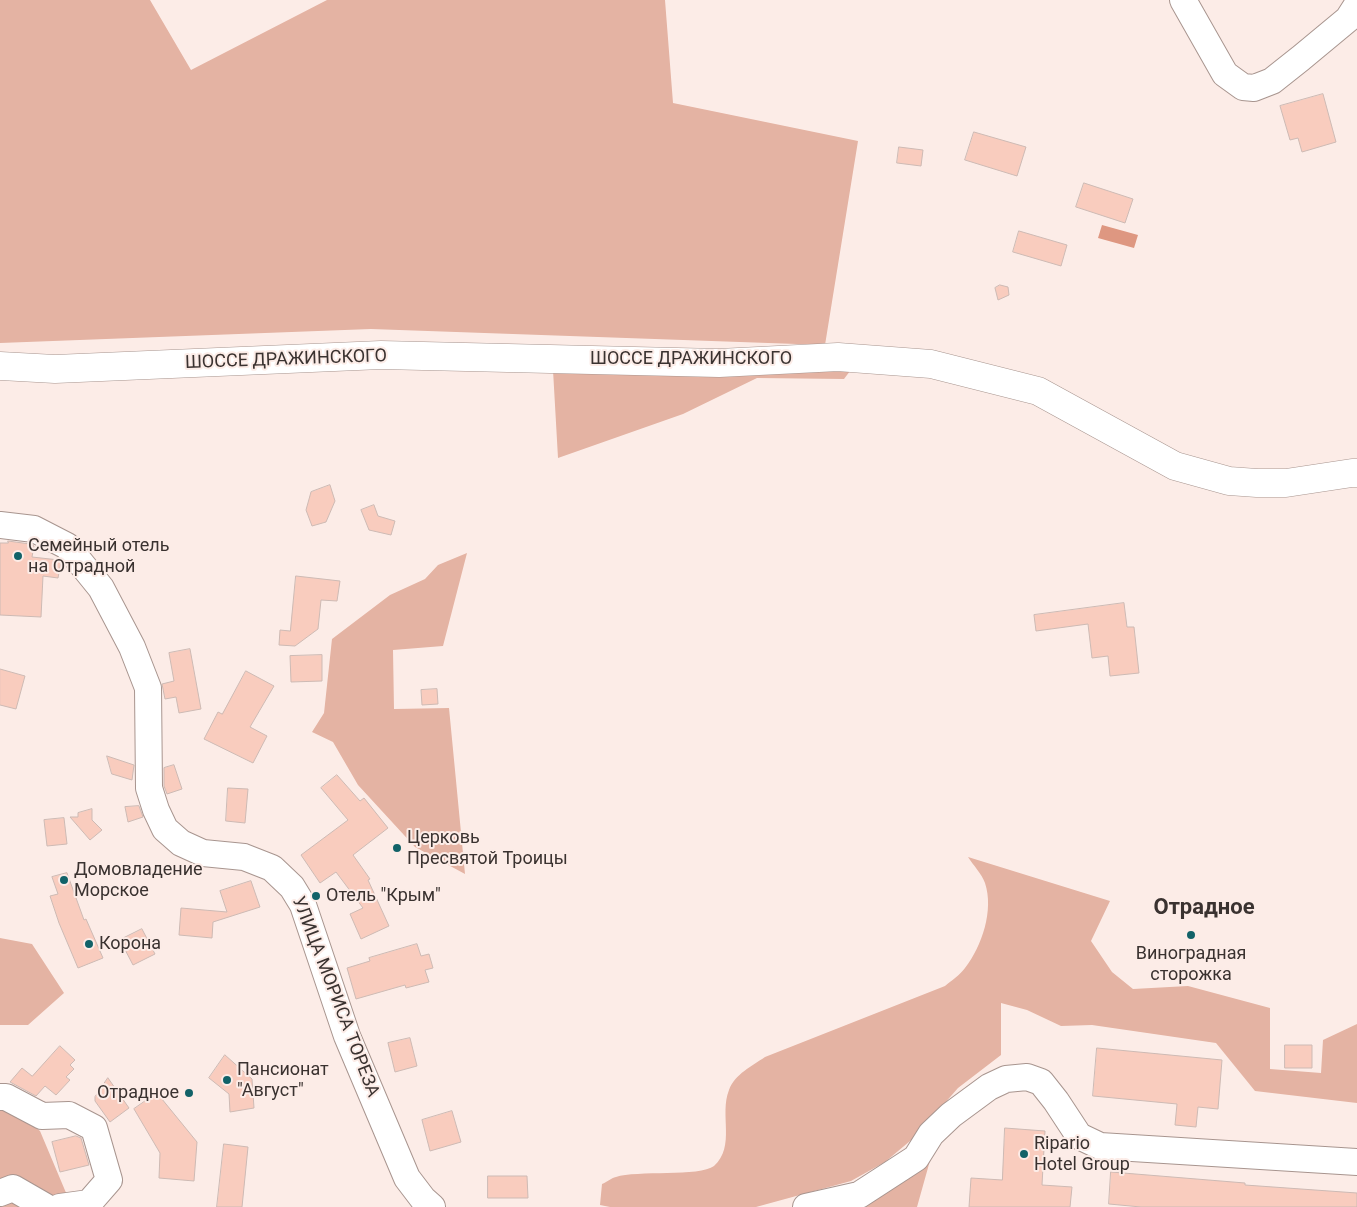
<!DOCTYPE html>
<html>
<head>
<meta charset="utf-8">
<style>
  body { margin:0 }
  canvas { display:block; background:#fcece7 }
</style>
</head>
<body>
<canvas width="1357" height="1207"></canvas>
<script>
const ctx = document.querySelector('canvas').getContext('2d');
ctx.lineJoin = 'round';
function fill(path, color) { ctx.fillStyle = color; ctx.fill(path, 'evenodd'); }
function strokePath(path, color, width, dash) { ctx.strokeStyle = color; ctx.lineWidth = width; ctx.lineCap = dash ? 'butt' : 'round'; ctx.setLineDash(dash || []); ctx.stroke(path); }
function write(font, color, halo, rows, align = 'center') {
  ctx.font = font + ' Roboto,sans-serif'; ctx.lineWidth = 4; ctx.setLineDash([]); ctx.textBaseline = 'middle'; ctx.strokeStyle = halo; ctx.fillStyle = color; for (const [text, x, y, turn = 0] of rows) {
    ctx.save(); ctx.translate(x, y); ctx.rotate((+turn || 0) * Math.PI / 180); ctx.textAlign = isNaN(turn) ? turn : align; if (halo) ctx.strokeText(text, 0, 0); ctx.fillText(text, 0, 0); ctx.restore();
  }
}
const green = new Path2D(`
  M 0,0 L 150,0 L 191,70 L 327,0 L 665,0 L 673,103 L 858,141 L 825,345 L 371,329 L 0,343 Z
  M 697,366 L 850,371 L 844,379 L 757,378 L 683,414 L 558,458 L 553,370 Z
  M 467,553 L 443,646 L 393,650 L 394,709 L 449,708 L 465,874 L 415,847 L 358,785 L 333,742 L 312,732 L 324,713 L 332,639 L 390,595 L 425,579 L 438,565 Z
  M 968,857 L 1110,901 L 1091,941 L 1112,972 L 1133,989 L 1188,986 L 1270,1008 L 1270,1069 L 1321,1073 L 1323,1040 L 1357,1024 L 1357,1103 L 1255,1091 L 1216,1043 L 1092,1025 L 1061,1026 L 1027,1010 L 1001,1003 L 1001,1055 L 958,1088 L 916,1136 L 885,1162 L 851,1181 L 756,1207 L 610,1207 L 600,1205 L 602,1184 C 607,1182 611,1178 616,1177 C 636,1170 700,1177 714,1166 C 736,1146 719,1115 729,1090 C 735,1074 752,1066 765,1057 L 945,986 C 951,981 960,975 965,968 C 982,946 994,910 985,883 C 982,874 973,865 968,857 Z
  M 0,938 L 32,944 L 64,993 L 28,1025 L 0,1025 Z
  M 0,1100 L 40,1131 L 72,1207 L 0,1207 Z
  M 931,1157 L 917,1207 L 850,1207 L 870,1201 L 899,1185 Z`);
const water = new Path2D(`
  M 1102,225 L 1138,235 L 1134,248 L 1098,238 Z`);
const building = new Path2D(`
  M 1323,94 L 1336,142 L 1302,152 L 1298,138 L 1290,140 L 1280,106 Z
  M 974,132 L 1026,147 L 1017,176 L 965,160 Z
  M 899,147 L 923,150 L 921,166 L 897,163 Z
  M 1084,183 L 1133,199 L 1125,223 L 1076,207 Z
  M 1019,231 L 1067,245 L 1061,266 L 1013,252 Z
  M 1000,285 L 1008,287 L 1009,295 L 998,300 L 995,288 Z
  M 330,485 L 335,501 L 326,522 L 312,526 L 306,510 L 311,492 Z
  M 374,505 L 378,516 L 395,521 L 391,535 L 369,530 L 361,510 Z
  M 8,541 L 30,544 L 34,546 L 32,557 L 59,560 L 61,562 L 58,578 L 43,576 L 41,617 L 0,615 L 0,543 L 8,543 Z
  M 296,576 L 340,581 L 337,601 L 321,600 L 318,629 L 295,646 L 279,645 L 280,630 L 290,631 Z
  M 1124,603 L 1127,627 L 1134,627 L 1139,673 L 1110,676 L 1108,656 L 1092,658 L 1088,624 L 1036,631 L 1034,615 Z
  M 190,649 L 201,709 L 179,713 L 176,697 L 165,699 L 162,684 L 174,681 L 169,653 Z
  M 322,655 L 322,681 L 291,682 L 290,656 Z
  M 0,669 L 25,676 L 16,709 L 0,705 Z
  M 246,671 L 274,686 L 250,727 L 267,736 L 253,763 L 204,739 L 218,712 L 222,714 Z
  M 437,689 L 438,704 L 422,705 L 421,690 Z
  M 107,756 L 134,765 L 132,780 L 112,774 Z
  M 174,765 L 182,789 L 167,794 L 164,786 L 164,768 Z
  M 337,775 L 360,801 L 364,798 L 388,828 L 353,855 L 370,879 L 368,880 L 389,926 L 361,939 L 350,914 L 363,908 L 336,872 L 320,883 L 301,855 L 348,820 L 321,788 Z
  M 228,788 L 248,789 L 245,823 L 226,821 Z
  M 139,806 L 143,817 L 128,822 L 125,807 Z
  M 92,809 L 92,820 L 102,830 L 90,840 L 70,817 L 78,817 L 78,813 Z
  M 64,818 L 67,844 L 47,846 L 44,820 Z
  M 67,873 L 84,920 L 86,919 L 103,958 L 78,968 L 59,923 L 50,896 L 58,894 L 52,877 Z
  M 251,881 L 260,907 L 213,922 L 212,938 L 179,935 L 181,908 L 227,912 L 220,891 Z
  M 142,929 L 155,954 L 133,965 L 120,940 Z
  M 417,944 L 421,956 L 429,954 L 433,968 L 425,970 L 429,982 L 406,988 L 405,985 L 356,999 L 347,968 L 370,961 L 369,958 Z
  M 410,1038 L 417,1066 L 395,1072 L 388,1043 Z
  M 1285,1045 L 1312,1045 L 1312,1068 L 1285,1068 Z
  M 60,1046 L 75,1060 L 70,1065 L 74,1069 L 66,1077 L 70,1080 L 56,1095 L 45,1086 L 36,1096 L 10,1082 L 22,1068 L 32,1076 Z
  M 1097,1048 L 1222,1060 L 1218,1109 L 1198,1107 L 1196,1127 L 1175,1125 L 1177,1104 L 1093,1096 Z
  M 225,1055 L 252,1079 L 254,1108 L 230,1112 L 229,1094 L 209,1078 Z
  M 108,1078 L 129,1108 L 110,1122 L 95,1101 L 95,1097 Z
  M 157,1093 L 197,1142 L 194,1181 L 159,1178 L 160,1153 L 134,1109 Z
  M 452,1111 L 461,1142 L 430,1151 L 422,1120 Z
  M 1005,1128 L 1045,1131 L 1042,1185 L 1072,1187 L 1070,1207 L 969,1207 L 971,1178 L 1002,1180 Z
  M 76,1136 L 81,1138 L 89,1165 L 60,1172 L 52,1142 Z
  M 224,1144 L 248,1147 L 242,1207 L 217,1207 Z
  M 1111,1172 L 1245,1183 L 1245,1185 L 1357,1193 L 1357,1207 L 1141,1207 L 1109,1204 Z
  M 488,1176 L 527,1176 L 528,1198 L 488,1198 Z`);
const minor = new Path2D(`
  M 1183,0 L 1225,74 L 1243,87 L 1254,88 L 1272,81 L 1301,58 L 1348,19 L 1357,5
  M 0,525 L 34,529 L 67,546 L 101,588 L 132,647 L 148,688 L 149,788 L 156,810 L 165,829 L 181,843 L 203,853 L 244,857 L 272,868 L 292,887 L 303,905 L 347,1036 L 407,1178 L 423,1199 L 432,1207
  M 0,1097 L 6,1097 L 42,1116 L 69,1115 L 94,1128 L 109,1180 L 89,1203 L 60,1207
  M 0,1193 L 13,1188 L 46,1207
  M 806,1207 L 859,1195 L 916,1158 L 931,1134 L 951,1115 L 989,1087 L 1006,1079 L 1027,1077 L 1041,1082 L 1056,1101 L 1079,1136 L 1100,1146 L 1357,1162`);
const major = new Path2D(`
  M 0,366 L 55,369 L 381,355 L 719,363 L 838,357 L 931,364 L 1038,391 L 1175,466 L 1229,481 L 1257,483 L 1286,483 L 1352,473 L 1357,473`);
const markers = [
  [18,556,5,"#126268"],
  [397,848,5,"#126268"],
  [64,880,5,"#126268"],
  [316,896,5,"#126268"],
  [1191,935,5,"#126268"],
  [89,944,5,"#126268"],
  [227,1080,5,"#126268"],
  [189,1093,5,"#126268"],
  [1024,1154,5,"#126268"]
];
const streetNames = [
  ["ШОССЕ ДРАЖИНСКОГО",691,359],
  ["ШОССЕ ДРАЖИНСКОГО",286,360,-2],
  ["УЛИЦА МОРИСА ТОРЕЗА",335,997,69]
];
const poiNames = [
  ["Семейный отель",28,546],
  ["на Отрадной",28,567],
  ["Церковь",407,838],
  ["Пресвятой Троицы",407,859],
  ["Домовладение",74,870],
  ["Морское",74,891],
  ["Отель \"Крым\"",326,896],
  ["Корона",99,944],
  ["Виноградная",1191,954,"center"],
  ["сторожка",1191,975,"center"],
  ["Пансионат",237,1070],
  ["\"Август\"",237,1091],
  ["Отрадное",179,1093,"right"],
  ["Ripario",1034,1144],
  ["Hotel Group",1034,1165]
];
const districtNames = [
  ["Отрадное",1204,908]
];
fill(green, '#e4b3a3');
fill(water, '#de9781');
fill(building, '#f9ccbe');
strokePath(building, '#cdbab4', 1);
strokePath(minor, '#a8958f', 28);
strokePath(major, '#a8958f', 29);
strokePath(minor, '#fff', 26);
strokePath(major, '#fff', 28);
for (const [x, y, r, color] of markers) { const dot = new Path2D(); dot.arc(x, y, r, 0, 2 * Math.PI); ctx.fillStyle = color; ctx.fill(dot); strokePath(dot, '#fcece7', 2); }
write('18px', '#3a3230', '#fcece7', streetNames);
write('18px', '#3a3230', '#fcece7', poiNames, 'left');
write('bold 22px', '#3a3230', '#fcece7', districtNames);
</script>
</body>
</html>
